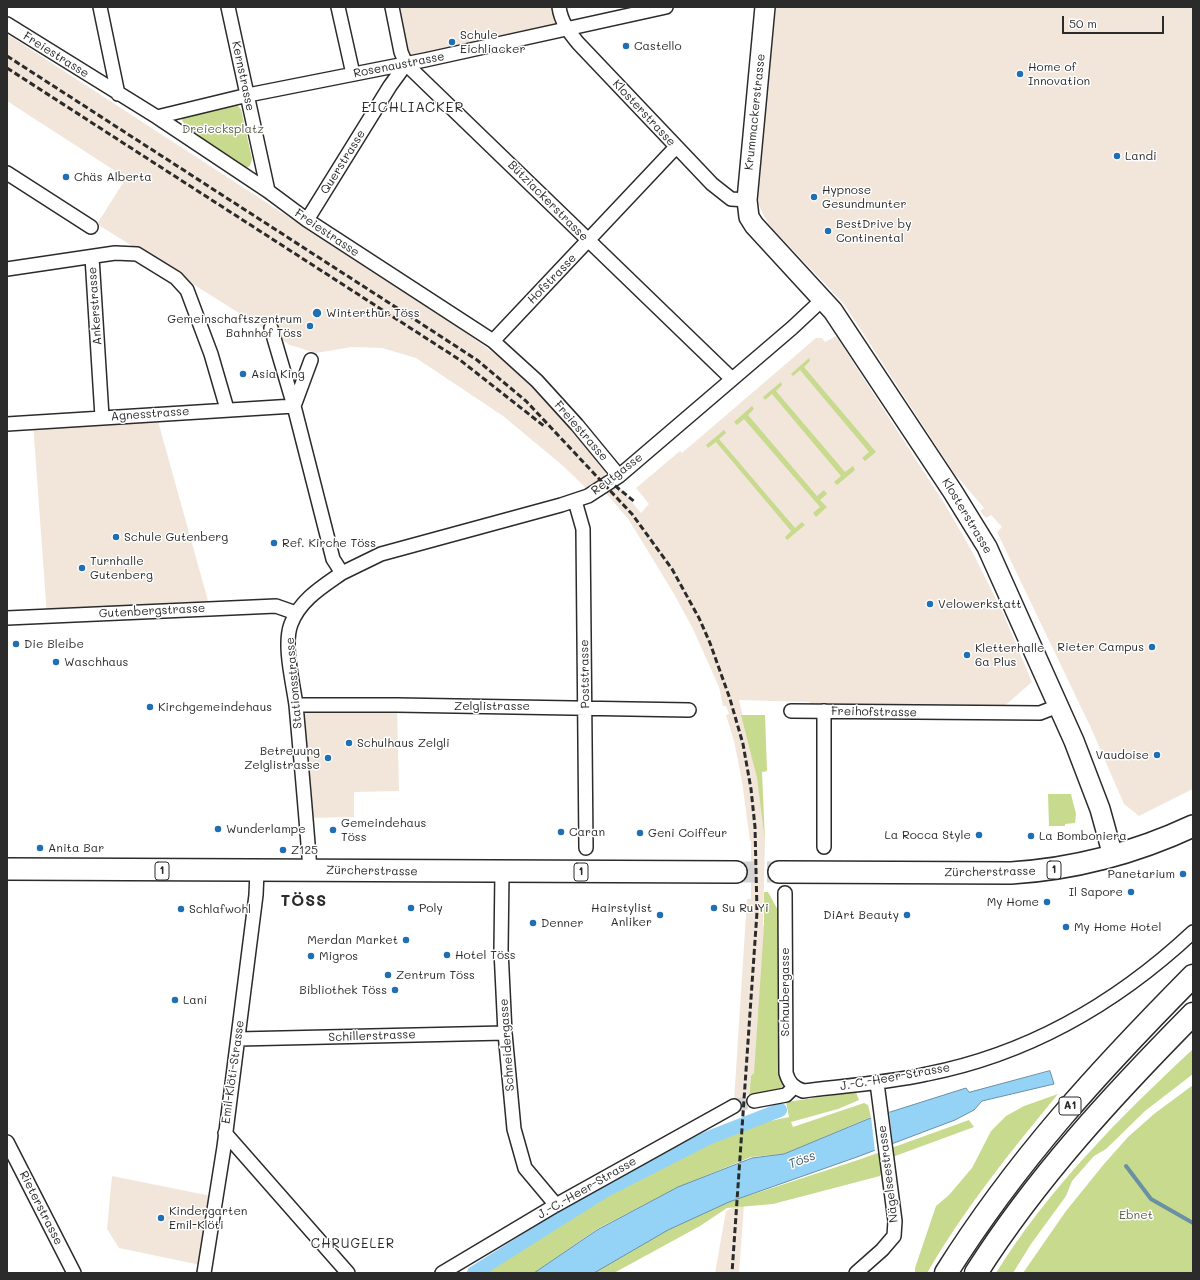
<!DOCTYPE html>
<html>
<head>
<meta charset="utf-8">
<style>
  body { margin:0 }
  #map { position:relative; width:1200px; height:1280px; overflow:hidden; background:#fff; font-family:Mali,sans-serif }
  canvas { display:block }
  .frame { position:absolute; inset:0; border:8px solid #2b2b2b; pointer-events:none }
  .scale { position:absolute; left:1062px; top:16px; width:102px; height:18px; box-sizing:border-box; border:2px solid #2b2b2b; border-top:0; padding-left:5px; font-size:12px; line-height:14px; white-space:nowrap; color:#2b2b2b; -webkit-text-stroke:3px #fff; paint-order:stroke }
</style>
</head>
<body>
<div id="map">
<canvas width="1200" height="1280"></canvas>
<div class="frame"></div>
<div class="scale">50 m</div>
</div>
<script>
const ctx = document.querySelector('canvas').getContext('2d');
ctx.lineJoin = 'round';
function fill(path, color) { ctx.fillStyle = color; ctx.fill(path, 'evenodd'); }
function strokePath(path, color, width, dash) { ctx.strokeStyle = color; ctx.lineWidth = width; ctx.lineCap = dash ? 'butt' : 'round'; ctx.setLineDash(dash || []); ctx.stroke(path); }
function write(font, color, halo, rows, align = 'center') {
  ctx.font = font + ' Mali,sans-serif'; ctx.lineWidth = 3; ctx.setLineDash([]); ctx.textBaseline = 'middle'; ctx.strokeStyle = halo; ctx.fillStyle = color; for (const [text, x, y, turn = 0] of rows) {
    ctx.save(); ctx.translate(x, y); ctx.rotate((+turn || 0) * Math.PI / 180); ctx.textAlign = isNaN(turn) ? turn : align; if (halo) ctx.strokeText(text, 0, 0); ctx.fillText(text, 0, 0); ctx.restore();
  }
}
const built = new Path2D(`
  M 392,7 L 559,7 L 566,28 L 406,64 Z
  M 776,7 L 1193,7 L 1193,789 L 1139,816 L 1124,804 L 1091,728 L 997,532 L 1002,527 L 991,515 L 986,518 L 980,511 L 984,508 L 954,473 L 844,304 L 770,226 L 764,216 L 759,205 L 757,190 Z
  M 7,34 L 461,329 L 514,368 L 537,390 L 609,471 L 604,475 L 619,487 L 641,513 L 649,504 L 636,488 L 680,451 L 682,453 L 816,338 L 822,338 L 825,342 L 836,336 L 946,506 L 973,553 L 1003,613 L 1032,682 L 1001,709 L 810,706 L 810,702 L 739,700 L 757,778 L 763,819 L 765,841 L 763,925 L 780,926 L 762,1068 L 751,1076 L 749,1094 L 734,1101 L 747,899 L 751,899 L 751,841 L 750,841 L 742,781 L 734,741 L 726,715 L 729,714 L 726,706 L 723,706 L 719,687 L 693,629 L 674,594 L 629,520 L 606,493 L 595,485 L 587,489 L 562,465 L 503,416 L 416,358 L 382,348 L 352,347 L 316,353 L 290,345 L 97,224 L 126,178 L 7,101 Z
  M 156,414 L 210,608 L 47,616 L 33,423 Z
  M 296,705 L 397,705 L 399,791 L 354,792 L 354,817 L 306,818 Z
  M 112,1176 L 216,1197 L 205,1266 L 119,1248 L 107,1229 Z
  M 740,1204 L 744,1205 L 739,1273 L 715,1273 L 726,1211 Z`);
const green = new Path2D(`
  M 236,104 L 241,109 L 252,159 L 250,166 L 245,168 L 188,130 L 180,117 Z
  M 809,358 L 810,361 L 804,367 L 876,452 L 865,461 L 862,458 L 869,452 L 800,370 L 793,376 L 791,374 Z
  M 781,382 L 782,385 L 776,391 L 845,472 L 853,466 L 855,470 L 837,485 L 834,482 L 841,476 L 772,394 L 765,400 L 763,397 Z
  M 752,406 L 754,409 L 748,415 L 817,496 L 824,490 L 827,494 L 820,500 L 827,507 L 816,517 L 813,513 L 820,507 L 744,419 L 737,425 L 734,422 Z
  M 724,430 L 726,433 L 719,439 L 795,528 L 802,522 L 805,525 L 787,540 L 785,537 L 791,531 L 716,442 L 708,448 L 706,445 Z
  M 741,715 L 765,715 L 767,771 L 762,772 L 765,841 L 757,778 Z
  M 1048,794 L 1071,794 L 1076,814 L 1075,823 L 1065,824 L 1065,826 L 1049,826 Z
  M 764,892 L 768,892 L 779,912 L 783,1085 C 779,1097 760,1095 749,1097 L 751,1076 L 754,1073 L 764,926 Z
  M 1193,1049 L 1193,1074 L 1145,1111 L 1106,1149 L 1094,1156 L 1072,1181 L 1066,1196 L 1031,1244 L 1013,1273 L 996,1273 C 1049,1188 1120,1117 1193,1049 Z
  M 1193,1085 L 1193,1273 L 1023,1273 L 1066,1211 L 1104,1164 L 1128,1137 L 1154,1114 Z
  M 856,1092 L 859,1100 L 838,1109 L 791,1122 L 793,1127 L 864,1103 L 868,1105 L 871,1117 L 784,1154 L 751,1157 L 678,1187 L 597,1229 L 534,1273 L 483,1273 L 606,1192 L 737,1128 L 789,1117 L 786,1102 Z
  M 1058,1094 C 1011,1151 964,1209 927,1273 L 915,1273 L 915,1268 L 936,1206 L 949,1195 L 972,1168 L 991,1131 L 1006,1116 L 1024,1106 Z
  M 969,1120 L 974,1127 L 887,1159 L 880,1176 L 773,1204 L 727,1208 L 700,1226 L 614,1273 L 594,1273 L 668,1230 L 729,1202 L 858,1160 Z`);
const water = new Path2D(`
  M 1050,1071 L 1054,1084 L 982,1101 L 974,1110 L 955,1120 L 857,1157 L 729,1202 L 668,1230 L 594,1273 L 534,1273 L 597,1230 L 678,1187 L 752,1158 L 784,1154 L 868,1119 L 966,1088 L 969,1092 Z`);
const pier = new Path2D(`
  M 889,1110 L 893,1145 L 875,1152 L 871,1116 Z`);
const stream = new Path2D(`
  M 1126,1166 L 1151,1199 L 1193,1223`);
const canal = new Path2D(`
  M 474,1273 L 604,1191 L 708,1138 L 780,1110`);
const streetTunnel = new Path2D(`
  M 734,1106 L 754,1101`);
const primaryTunnel = new Path2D(`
  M 736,872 L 779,872`);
const street = new Path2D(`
  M 100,7 L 118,94
  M 228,7 L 268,191
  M 338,7 L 353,74
  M 392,7 L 401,52 L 406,64 L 732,379
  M 559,7 C 561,22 569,32 578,43 L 712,184 L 731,199 L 747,200
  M 7,24 L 157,117 L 268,191 L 307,220 L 493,341 L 537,381 L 577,425 L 619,476
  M 157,117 L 248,95 L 425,60 L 666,7
  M 7,173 L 91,227
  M 307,220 L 390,86 L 406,64
  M 92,257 L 102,417
  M 7,269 L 115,253 L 137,254 L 176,278 L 187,290 L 211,354 L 227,409
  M 493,341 L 676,147
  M 7,424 L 294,406 L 271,328
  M 575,501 L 583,529 L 586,848
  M 342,573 L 381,554 L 561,505 L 588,496 L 619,476 L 792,328 L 823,299
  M 7,618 L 276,606 L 296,613
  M 296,705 L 397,705 L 689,710
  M 791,711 L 1040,713 L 1058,706
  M 824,847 L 824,711
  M 310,870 C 306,815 301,760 296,705 C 293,682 283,645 291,624 C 300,600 322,587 342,573 L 333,559 L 294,406 L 311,360
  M 502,872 L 501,950 L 505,1033 L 514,1129 L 525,1168 L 556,1205
  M 785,893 L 786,1073 C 789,1083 793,1087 803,1091 C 844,1086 886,1083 927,1074 C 1029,1054 1117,1003 1193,932
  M 238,1039 L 505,1033
  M 754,1101 L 786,1095 L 794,1087
  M 225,1133 L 348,1273
  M 7,1142 L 74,1273
  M 204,1273 L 224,1147 L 256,895 L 257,871
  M 442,1273 L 556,1205 L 734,1106
  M 856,1273 L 882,1250 L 894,1236 L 895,1221 L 877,1083`);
const secondary = new Path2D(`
  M 765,7 L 747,200 L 749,217 L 754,225 L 833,311 L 953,492 L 987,547 L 1074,741 L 1100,809 L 1113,856`);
const primary = new Path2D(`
  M 7,869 C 250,869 493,872 736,872
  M 779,872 L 1011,873 C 1075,869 1135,853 1193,826`);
const highway = new Path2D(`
  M 946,1273 C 1017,1160 1099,1071 1193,976
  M 976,1273 C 1037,1177 1113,1095 1193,1014`);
const rail = new Path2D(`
  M 7,56 L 431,330 L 477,360 L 526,401 L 632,514 L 672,569 L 699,618 L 710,643 L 730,699 L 743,744 L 751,789 L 755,827 L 757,912 L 732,1273
  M 7,68 L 460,360 L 544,426
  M 608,480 L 635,502`);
const markers = [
  [452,42,4,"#1f6fb2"],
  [626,46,4,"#1f6fb2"],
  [1020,74,4,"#1f6fb2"],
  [1117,156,4,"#1f6fb2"],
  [66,177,4,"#1f6fb2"],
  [814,197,4,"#1f6fb2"],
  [828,231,4,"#1f6fb2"],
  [317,313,5,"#1f6fb2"],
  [310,326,4,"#1f6fb2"],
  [243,374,4,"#1f6fb2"],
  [116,537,4,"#1f6fb2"],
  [274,543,4,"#1f6fb2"],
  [82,568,4,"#1f6fb2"],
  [930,604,4,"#1f6fb2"],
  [16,644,4,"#1f6fb2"],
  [1152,647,4,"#1f6fb2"],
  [967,655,4,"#1f6fb2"],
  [56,662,4,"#1f6fb2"],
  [150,707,4,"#1f6fb2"],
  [349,743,4,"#1f6fb2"],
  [1157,755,4,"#1f6fb2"],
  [328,758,4,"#1f6fb2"],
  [218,829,4,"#1f6fb2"],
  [333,830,4,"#1f6fb2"],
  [561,832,4,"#1f6fb2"],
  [640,833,4,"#1f6fb2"],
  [979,835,4,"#1f6fb2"],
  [1031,836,4,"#1f6fb2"],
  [40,848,4,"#1f6fb2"],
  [283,850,4,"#1f6fb2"],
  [1183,874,4,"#1f6fb2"],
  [1131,892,4,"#1f6fb2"],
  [1047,902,4,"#1f6fb2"],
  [411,908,4,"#1f6fb2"],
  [714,908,4,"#1f6fb2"],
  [181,909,4,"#1f6fb2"],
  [660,915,4,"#1f6fb2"],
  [907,915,4,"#1f6fb2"],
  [533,923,4,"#1f6fb2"],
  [1066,927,4,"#1f6fb2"],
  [406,940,4,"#1f6fb2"],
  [447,955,4,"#1f6fb2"],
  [311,956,4,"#1f6fb2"],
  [388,975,4,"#1f6fb2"],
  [395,990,4,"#1f6fb2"],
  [175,1000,4,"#1f6fb2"],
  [161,1218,4,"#1f6fb2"]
];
const shields = [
  [1054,870,14],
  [162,871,14],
  [581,872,14],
  [1070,1106,22]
];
const shieldNames = [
  ["1",1054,870],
  ["1",162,871],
  ["1",581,872],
  ["A1",1070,1106]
];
const poiNames = [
  ["Schule",460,35],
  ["Eichliacker",460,49],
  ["Castello",634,46],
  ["Home of",1028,67],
  ["Innovation",1028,81],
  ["Landi",1125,156],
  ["Chäs Alberta",74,177],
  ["Hypnose",822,190],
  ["Gesundmunter",822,204],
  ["BestDrive by",836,224],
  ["Continental",836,238],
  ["Winterthur Töss",326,313],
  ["Gemeinschaftszentrum",302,319,"right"],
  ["Bahnhof Töss",302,333,"right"],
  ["Asia King",251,374],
  ["Schule Gutenberg",124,537],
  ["Ref. Kirche Töss",282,543],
  ["Turnhalle",90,561],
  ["Gutenberg",90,575],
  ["Velowerkstatt",938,604],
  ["Die Bleibe",24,644],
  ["Rieter Campus",1144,647,"right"],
  ["Kletterhalle",975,648],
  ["6a Plus",975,662],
  ["Waschhaus",64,662],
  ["Kirchgemeindehaus",158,707],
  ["Schulhaus Zelgli",357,743],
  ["Betreuung",320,751,"right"],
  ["Zelglistrasse",320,765,"right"],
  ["Vaudoise",1149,755,"right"],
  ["Gemeindehaus",341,823],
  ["Töss",341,837],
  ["Wunderlampe",226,829],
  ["Caran",569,832],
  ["Geni Coiffeur",648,833],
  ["La Rocca Style",971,835,"right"],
  ["La Bomboniera",1039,836],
  ["Anita Bar",48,848],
  ["Z125",291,850],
  ["Panetarium",1175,874,"right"],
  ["Il Sapore",1123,892,"right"],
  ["My Home",1039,902,"right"],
  ["Poly",419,908],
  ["Hairstylist",652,908,"right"],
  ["Anliker",652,922,"right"],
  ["Su Ru Yi",722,908],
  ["Schlafwohl",189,909],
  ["DiArt Beauty",899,915,"right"],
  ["Denner",541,923],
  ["My Home Hotel",1074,927],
  ["Merdan Market",398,940,"right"],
  ["Hotel Töss",455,955],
  ["Migros",319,956],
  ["Zentrum Töss",396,975],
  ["Bibliothek Töss",387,990,"right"],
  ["Lani",183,1000],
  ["Kindergarten",169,1211],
  ["Emil-Klöti",169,1225]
];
const streetNames = [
  ["Freiestrasse",56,55,32],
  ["Rosenaustrasse",399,65,-11],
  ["Kernstrasse",243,76,78],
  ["Krummackerstrasse",755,112,-84],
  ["Klosterstrasse",644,113,47],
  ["Querstrasse",343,162,-58],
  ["Bütziackerstrasse",548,201,45],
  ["Freiestrasse",327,233,34],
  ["Hofstrasse",552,279,-46],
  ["Ankerstrasse",95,306,-94],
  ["Agnesstrasse",150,414,-4],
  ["Freiestrasse",581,431,49],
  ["Reutgasse",617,474,-37],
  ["Klosterstrasse",967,516,59],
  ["Gutenbergstrasse",152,611,-3],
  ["Poststrasse",585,674,-91],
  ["Stationsstrasse",294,683,-95],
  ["Zelglistrasse",492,706],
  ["Freihofstrasse",874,712,1],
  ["Zürcherstrasse",372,871,1],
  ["Zürcherstrasse",990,872,-1],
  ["Schaubergasse",785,992,-90],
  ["Schillerstrasse",372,1036,-2],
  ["Schneidergasse",507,1045,-94],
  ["Emil-Klöti-Strasse",233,1072,-82],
  ["J.-C.-Heer-Strasse",895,1077,-10],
  ["Nägelseestrasse",888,1174,-97],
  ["J.-C.-Heer-Strasse",587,1188,-30],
  ["Rieterstrasse",41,1208,63]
];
const parkNames = [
  ["Dreiecksplatz",223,129],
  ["Ebnet",1136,1215]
];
const waterNames = [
  ["Töss",802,1160,-21]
];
const neighbourhoodNames = [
  ["CHRUGELER",353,1244]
];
const quarterNames = [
  ["EICHLIACKER",413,108]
];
const districtNames = [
  ["TÖSS",304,901]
];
fill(built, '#f2e6db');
fill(green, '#c8da8e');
fill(water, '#94d3f5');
strokePath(water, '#6a90a4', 1);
fill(pier, '#fff');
strokePath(stream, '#6a90a4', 4);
strokePath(canal, '#94d3f5', 14);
strokePath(streetTunnel, '#d5d5d5', 13, [13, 6]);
strokePath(primaryTunnel, '#d5d5d5', 21, [21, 10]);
strokePath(street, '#2b2b2b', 16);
strokePath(secondary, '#2b2b2b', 22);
strokePath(primary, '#2b2b2b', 24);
strokePath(highway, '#2b2b2b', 25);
strokePath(street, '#fff', 13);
strokePath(secondary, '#fff', 19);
strokePath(primary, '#fff', 21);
strokePath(highway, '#fff', 22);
strokePath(rail, '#2b2b2b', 3, [6, 3]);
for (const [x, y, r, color] of markers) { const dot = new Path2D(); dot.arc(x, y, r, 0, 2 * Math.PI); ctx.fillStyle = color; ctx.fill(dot); strokePath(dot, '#fff', 1.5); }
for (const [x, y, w] of shields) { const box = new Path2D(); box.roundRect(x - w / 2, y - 9, w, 18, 3); ctx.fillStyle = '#fff'; ctx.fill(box); strokePath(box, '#2b2b2b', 1); }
write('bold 11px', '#2b2b2b', null, shieldNames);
write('12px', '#2b2b2b', '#fff', poiNames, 'left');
write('12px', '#2b2b2b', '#fff', streetNames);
write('12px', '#5a6049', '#fff', parkNames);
write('italic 13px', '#4a5d68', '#fff', waterNames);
ctx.letterSpacing = '1px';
write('13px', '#2b2b2b', '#fff', neighbourhoodNames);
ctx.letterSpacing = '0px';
ctx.letterSpacing = '1px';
write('14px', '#2b2b2b', '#fff', quarterNames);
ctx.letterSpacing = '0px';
ctx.letterSpacing = '1px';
write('bold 16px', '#2b2b2b', '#fff', districtNames);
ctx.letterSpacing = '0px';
</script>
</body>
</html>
